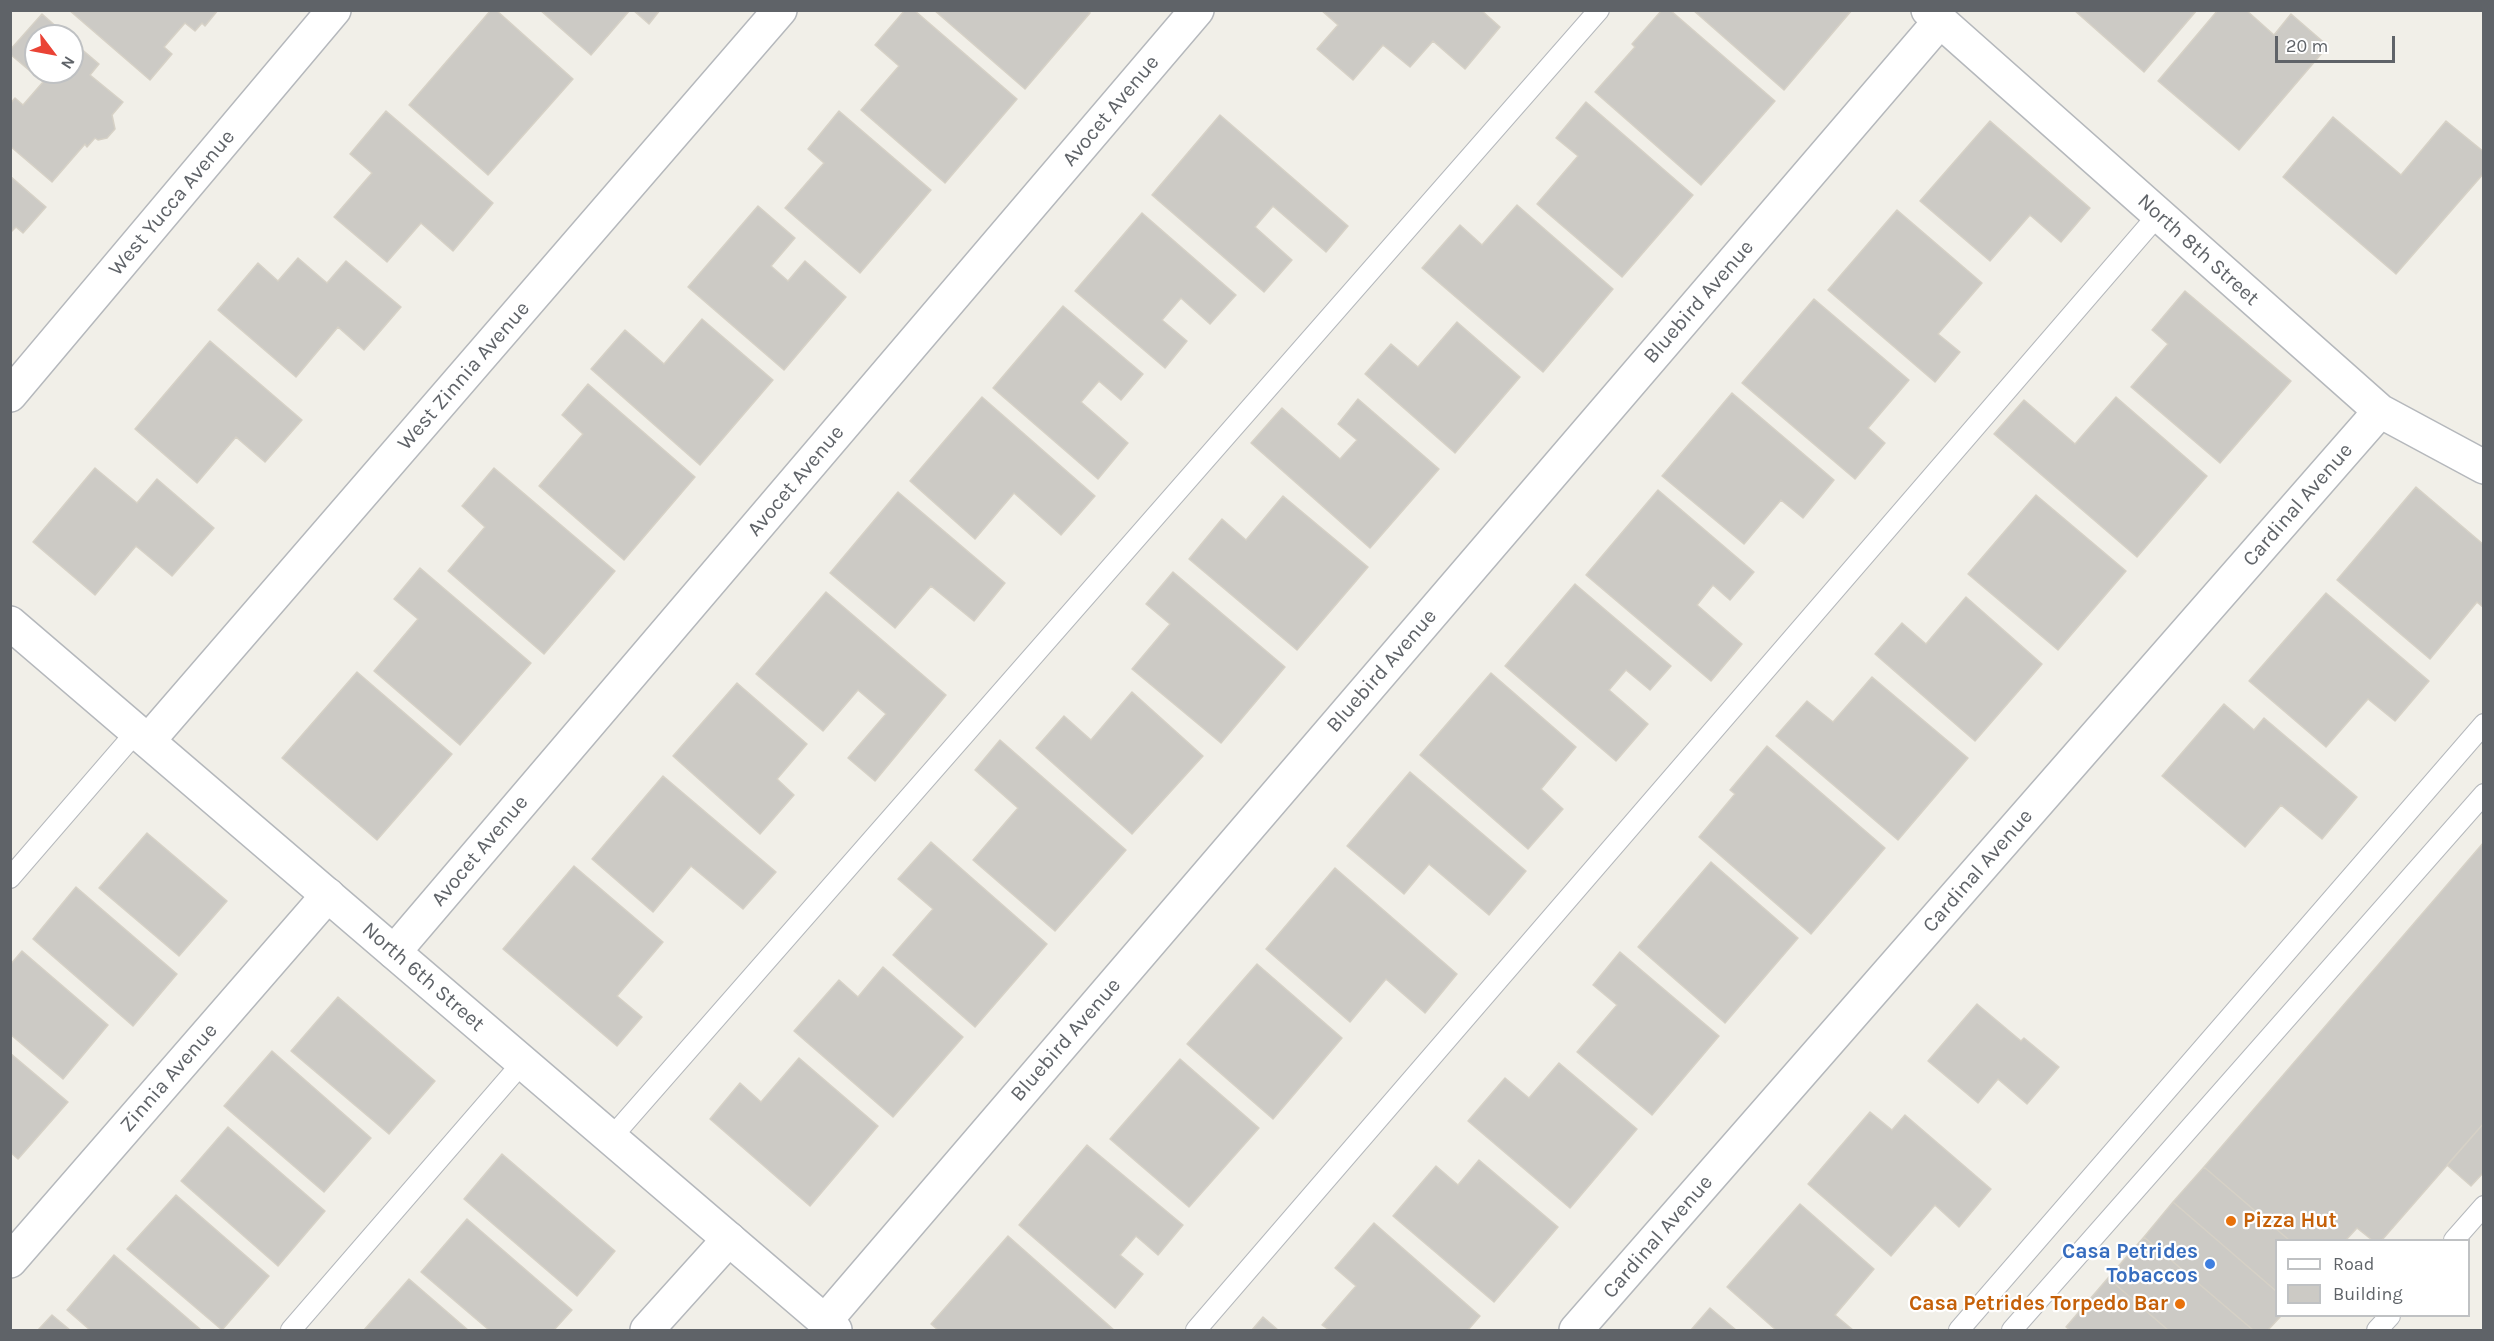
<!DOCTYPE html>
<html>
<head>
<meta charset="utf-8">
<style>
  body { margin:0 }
  #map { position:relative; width:2494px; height:1341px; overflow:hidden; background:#f1efe8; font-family:Karla,sans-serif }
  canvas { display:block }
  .frame { position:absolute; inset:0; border:12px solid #5f6368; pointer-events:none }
  .legend { position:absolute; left:2275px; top:1239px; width:195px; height:78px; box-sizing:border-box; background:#fff; border:2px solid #bfc1c3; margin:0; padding:8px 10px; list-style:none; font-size:18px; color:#5f6368 }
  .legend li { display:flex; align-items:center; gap:12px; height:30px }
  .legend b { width:30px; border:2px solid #bfc1c3 }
  .north { position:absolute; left:24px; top:24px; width:60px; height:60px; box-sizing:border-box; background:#fff; border:2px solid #bfc1c3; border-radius:50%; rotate:122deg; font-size:16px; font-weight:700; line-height:24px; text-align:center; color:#5f6368 }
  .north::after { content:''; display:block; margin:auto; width:21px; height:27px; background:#ea4335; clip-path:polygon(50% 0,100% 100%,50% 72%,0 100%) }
  .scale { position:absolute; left:2275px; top:36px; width:120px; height:27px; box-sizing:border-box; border:3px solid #5f6368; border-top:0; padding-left:8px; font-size:18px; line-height:21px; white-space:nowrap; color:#5f6368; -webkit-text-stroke:4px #fff; paint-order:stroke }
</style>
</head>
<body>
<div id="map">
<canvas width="2494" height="1341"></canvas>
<div class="frame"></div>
<ul class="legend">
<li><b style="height:8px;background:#fff"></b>Road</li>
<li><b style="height:16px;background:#cccac5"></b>Building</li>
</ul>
<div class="north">N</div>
<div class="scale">20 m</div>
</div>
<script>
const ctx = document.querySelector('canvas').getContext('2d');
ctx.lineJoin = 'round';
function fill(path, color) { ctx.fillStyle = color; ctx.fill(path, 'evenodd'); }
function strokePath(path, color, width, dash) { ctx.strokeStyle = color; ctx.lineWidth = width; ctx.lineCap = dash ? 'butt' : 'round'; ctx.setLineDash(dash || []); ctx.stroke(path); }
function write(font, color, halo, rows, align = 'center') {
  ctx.font = font + ' Karla,sans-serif'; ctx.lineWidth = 4.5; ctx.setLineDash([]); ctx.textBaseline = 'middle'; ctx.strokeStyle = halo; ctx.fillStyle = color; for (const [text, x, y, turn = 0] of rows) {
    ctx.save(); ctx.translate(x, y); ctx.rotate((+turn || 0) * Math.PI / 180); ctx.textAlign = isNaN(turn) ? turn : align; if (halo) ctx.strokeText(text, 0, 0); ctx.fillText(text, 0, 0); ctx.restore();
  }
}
const building = new Path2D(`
  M 69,10 L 218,10 L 205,26 L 202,23 L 195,31 L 185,23 L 164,47 L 172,54 L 150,80 Z
  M 491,10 L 496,10 L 573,79 L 488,175 L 409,105 Z
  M 540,10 L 630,10 L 591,55 Z
  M 633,10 L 660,10 L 649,24 Z
  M 905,10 L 914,10 L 1017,99 L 945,183 L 861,110 L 899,66 L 875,45 Z
  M 934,10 L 1088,10 L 1090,13 L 1025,89 Z
  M 1321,10 L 1481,10 L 1500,27 L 1465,69 L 1433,41 L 1410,67 L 1383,45 L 1353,80 L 1317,49 L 1338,25 Z
  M 1662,10 L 1670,10 L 1775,101 L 1701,185 L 1595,92 L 1635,47 L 1632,44 Z
  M 1693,10 L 1852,10 L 1784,90 Z
  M 2074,10 L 2197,10 L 2144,72 Z
  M 2218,10 L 2246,10 L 2274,35 L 2291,14 L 2328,46 L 2239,150 L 2158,81 Z
  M 42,14 L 67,36 L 36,36 L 36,72 L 72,72 L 72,41 L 99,64 L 90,75 L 123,102 L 112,115 L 115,129 L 107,138 L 98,140 L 95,138 L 87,147 L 85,144 L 52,182 L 10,146 L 10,104 L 15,98 L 23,105 L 43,82 L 10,54 L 10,50 Z
  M 1586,102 L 1693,195 L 1622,277 L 1537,204 L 1578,156 L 1556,138 Z
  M 386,111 L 493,203 L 453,251 L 421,223 L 387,262 L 334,217 L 372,173 L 350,154 Z
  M 839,111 L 931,190 L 860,273 L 785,208 L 824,163 L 808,149 Z
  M 1220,115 L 1348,226 L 1326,252 L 1273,206 L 1255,227 L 1292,260 L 1264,292 L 1152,195 Z
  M 2333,117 L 2401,175 L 2446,121 L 2484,152 L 2484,173 L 2396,274 L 2283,177 Z
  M 1990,121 L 2090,208 L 2061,242 L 2030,215 L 1990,261 L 1920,201 Z
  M 10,176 L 46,207 L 23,233 L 16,227 L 10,233 Z
  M 1517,205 L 1613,289 L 1543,372 L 1422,268 L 1460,225 L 1482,245 Z
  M 758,206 L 795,238 L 771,266 L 788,281 L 805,261 L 846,297 L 784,370 L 688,287 Z
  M 1897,210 L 1982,283 L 1938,334 L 1960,352 L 1935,382 L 1828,290 Z
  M 1142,213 L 1236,295 L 1210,324 L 1181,298 L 1162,320 L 1187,341 L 1165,368 L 1075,291 Z
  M 298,258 L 327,283 L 346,261 L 401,307 L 364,350 L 338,327 L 296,377 L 218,310 L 258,263 L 278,281 Z
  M 2185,291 L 2291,381 L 2220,463 L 2131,387 L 2168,344 L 2152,330 Z
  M 1814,299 L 1909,380 L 1868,428 L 1885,443 L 1855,479 L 1742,383 Z
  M 1063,306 L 1143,374 L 1121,400 L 1099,381 L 1081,402 L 1128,443 L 1098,479 L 993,388 Z
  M 702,319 L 773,380 L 700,465 L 591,369 L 625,330 L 664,364 Z
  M 1457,322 L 1520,377 L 1455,453 L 1365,374 L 1391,344 L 1418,367 Z
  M 210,341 L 302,420 L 265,462 L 236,437 L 197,483 L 135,429 Z
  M 588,384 L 695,477 L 624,560 L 539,486 L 583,434 L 562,415 Z
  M 1732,393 L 1834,480 L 1803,518 L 1781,500 L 1744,544 L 1662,476 Z
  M 982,397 L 1095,496 L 1061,535 L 1014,493 L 975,539 L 910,481 Z
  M 2116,397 L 2207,476 L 2137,557 L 1994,434 L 2024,400 L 2075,444 Z
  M 1358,399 L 1439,469 L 1370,548 L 1251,443 L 1282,408 L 1340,459 L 1357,440 L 1338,424 Z
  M 95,468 L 137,503 L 157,479 L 214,528 L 172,576 L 136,546 L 95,595 L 33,542 Z
  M 494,468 L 615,571 L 544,654 L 448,571 L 485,527 L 462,506 Z
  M 2416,487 L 2484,545 L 2484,608 L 2477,602 L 2430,659 L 2337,580 Z
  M 1658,490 L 1754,572 L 1730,600 L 1713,585 L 1697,605 L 1742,644 L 1711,681 L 1586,575 Z
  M 898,492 L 1005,583 L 974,621 L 931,586 L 895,628 L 830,573 Z
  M 2036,495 L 2126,571 L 2058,650 L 1968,574 Z
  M 1283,496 L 1368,567 L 1297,650 L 1189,559 L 1222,519 L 1246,540 Z
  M 420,568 L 531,663 L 460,745 L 374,671 L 418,619 L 394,599 Z
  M 1173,572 L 1285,667 L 1221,743 L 1132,669 L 1170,624 L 1146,604 Z
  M 1575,584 L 1671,666 L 1650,690 L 1626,670 L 1609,690 L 1648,724 L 1616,761 L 1505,666 Z
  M 826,592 L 946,695 L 875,781 L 848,758 L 886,714 L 858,690 L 823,731 L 756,674 Z
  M 2326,593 L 2429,681 L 2395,721 L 2368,699 L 2326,747 L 2249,681 Z
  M 1966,597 L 2042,664 L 1975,741 L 1875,654 L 1902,623 L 1926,644 Z
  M 357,672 L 452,754 L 377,840 L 282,758 Z
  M 1491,673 L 1576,747 L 1541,789 L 1563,809 L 1528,849 L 1420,755 Z
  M 1872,677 L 1968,758 L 1898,840 L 1776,736 L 1807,701 L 1833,722 Z
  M 737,683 L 807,744 L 777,779 L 794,795 L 760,834 L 673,756 Z
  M 1132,692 L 1203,756 L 1132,834 L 1036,748 L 1064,716 L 1091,740 Z
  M 2224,704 L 2254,730 L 2264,718 L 2357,797 L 2322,839 L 2281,805 L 2245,847 L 2162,776 Z
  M 1000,740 L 1126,850 L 1055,931 L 973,860 L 1018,808 L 975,770 Z
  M 1767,746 L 1885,848 L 1811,934 L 1699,837 L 1735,794 L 1730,790 Z
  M 1410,772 L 1526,871 L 1489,915 L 1429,864 L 1404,894 L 1347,846 Z
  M 663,776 L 776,872 L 743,909 L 691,866 L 653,912 L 592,859 Z
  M 147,833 L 227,901 L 179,956 L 99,888 Z
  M 931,842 L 1047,944 L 975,1027 L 893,955 L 933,909 L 898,879 Z
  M 2484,842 L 2484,1123 L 2382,1240 L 2372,1240 L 2357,1228 L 2346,1240 L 2289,1240 L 2204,1167 Z
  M 1711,862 L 1798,938 L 1725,1023 L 1638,947 Z
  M 574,866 L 663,942 L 617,996 L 642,1017 L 617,1046 L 503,949 Z
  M 1335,868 L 1457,974 L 1425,1013 L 1386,979 L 1350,1022 L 1266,949 Z
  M 76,887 L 177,974 L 133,1026 L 33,939 Z
  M 22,951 L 108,1025 L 63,1079 L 10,1034 L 10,965 Z
  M 1620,952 L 1719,1036 L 1652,1115 L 1577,1052 L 1617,1005 L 1593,985 Z
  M 1257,964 L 1342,1038 L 1273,1119 L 1187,1044 Z
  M 883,967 L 963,1037 L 893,1117 L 794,1031 L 839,980 L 858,997 Z
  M 338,997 L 435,1081 L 389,1134 L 291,1051 Z
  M 1977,1004 L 2021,1041 L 2024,1038 L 2059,1067 L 2027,1104 L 1998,1079 L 1978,1103 L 1928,1061 Z
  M 272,1051 L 371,1138 L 324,1192 L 224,1106 Z
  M 10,1053 L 68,1102 L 18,1159 L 10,1152 Z
  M 799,1058 L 878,1126 L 810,1206 L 710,1119 L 740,1083 L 761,1102 Z
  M 1180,1059 L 1259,1128 L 1189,1207 L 1110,1139 Z
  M 1559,1063 L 1637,1129 L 1570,1208 L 1468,1121 L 1505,1078 L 1529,1098 Z
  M 1870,1112 L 1892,1130 L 1905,1115 L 1991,1189 L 1959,1227 L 1935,1205 L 1891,1256 L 1808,1184 Z
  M 2484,1123 L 2484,1172 L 2471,1186 L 2447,1165 Z
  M 228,1127 L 325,1211 L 278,1266 L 181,1181 Z
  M 1087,1145 L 1183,1225 L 1158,1255 L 1136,1236 L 1120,1255 L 1143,1274 L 1115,1308 L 1019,1225 Z
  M 502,1154 L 615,1251 L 577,1296 L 464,1199 Z
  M 1479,1160 L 1558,1227 L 1494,1302 L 1393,1216 L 1436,1166 L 1458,1185 Z
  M 2204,1167 L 2289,1240 L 2276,1240 L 2276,1291 L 2173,1202 Z
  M 176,1195 L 269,1276 L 222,1330 L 127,1249 Z
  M 2173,1202 L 2276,1291 L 2276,1316 L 2281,1316 L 2268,1330 L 2253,1330 L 2144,1237 Z
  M 1800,1204 L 1874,1269 L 1835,1315 L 1853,1330 L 1776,1330 L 1727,1287 Z
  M 467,1219 L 572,1310 L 554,1330 L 489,1330 L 421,1272 Z
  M 1374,1223 L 1480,1316 L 1468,1330 L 1329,1330 L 1322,1325 L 1356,1286 L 1335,1268 Z
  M 1008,1236 L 1114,1330 L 938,1330 L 931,1324 Z
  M 2144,1237 L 2253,1330 L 2168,1330 L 2108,1278 Z
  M 114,1255 L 201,1330 L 90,1330 L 67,1310 Z
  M 2108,1278 L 2168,1330 L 2070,1330 L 2066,1327 Z
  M 409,1279 L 468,1330 L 364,1330 Z
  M 1710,1308 L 1736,1330 L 1691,1330 Z
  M 52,1315 L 70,1330 L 38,1330 Z
  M 1263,1317 L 1278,1330 L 1252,1330 Z`);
const service = new Path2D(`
  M 10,878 L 137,731
  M 611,1138 L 1599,10
  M 2454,1240 L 2484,1206
  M 291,1330 L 523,1062
  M 1196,1330 L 2158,215
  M 1959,1330 L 2484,724
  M 2012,1330 L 2484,794
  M 2377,1330 L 2390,1316`);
const minor = new Path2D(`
  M 1928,10 L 2380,411 L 2484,467
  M 10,395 L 334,10
  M 394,952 L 1197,10
  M 10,1261 L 328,895
  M 825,1321 L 1940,21
  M 647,1330 L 729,1239
  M 1576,1330 L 2380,411`);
const tertiary = new Path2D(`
  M 10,623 L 835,1330
  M 148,741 L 780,10`);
const markers = [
  [2231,1221,6,"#e8710a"],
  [2210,1264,6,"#3f7fe0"],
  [2180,1304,6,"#e8710a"]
];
const streetNames = [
  ["Avocet Avenue",1111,111,-50],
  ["West Yucca Avenue",172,203,-50],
  ["North 8th Street",2198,250,42],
  ["Bluebird Avenue",1699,302,-49],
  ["West Zinnia Avenue",464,376,-49],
  ["Avocet Avenue",796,481,-50],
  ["Cardinal Avenue",2298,505,-49],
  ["Bluebird Avenue",1382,671,-49],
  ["Avocet Avenue",480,851,-50],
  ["Cardinal Avenue",1978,871,-49],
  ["North 6th Street",423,977,41],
  ["Bluebird Avenue",1066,1040,-49],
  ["Zinnia Avenue",169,1078,-49],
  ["Cardinal Avenue",1658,1237,-49]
];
const foodNames = [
  ["Pizza Hut",2243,1221],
  ["Casa Petrides Torpedo Bar",2168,1304,"right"]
];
const shopNames = [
  ["Casa Petrides",2198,1252],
  ["Tobaccos",2198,1276]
];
fill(building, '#cccac5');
strokePath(building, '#d6d1c6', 1.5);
strokePath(service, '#b5b8bc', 22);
strokePath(minor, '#b5b8bc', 36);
strokePath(tertiary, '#b5b8bc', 36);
strokePath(service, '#fff', 20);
strokePath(minor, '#fff', 33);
strokePath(tertiary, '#fff', 33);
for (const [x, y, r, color] of markers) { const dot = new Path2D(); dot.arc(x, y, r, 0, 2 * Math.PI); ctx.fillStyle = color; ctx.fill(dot); strokePath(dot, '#fff', 2); }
write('21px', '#5f6368', '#fff', streetNames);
write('bold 21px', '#c56008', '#fff', foodNames, 'left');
write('bold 21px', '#366cbe', '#fff', shopNames, 'right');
</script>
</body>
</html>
